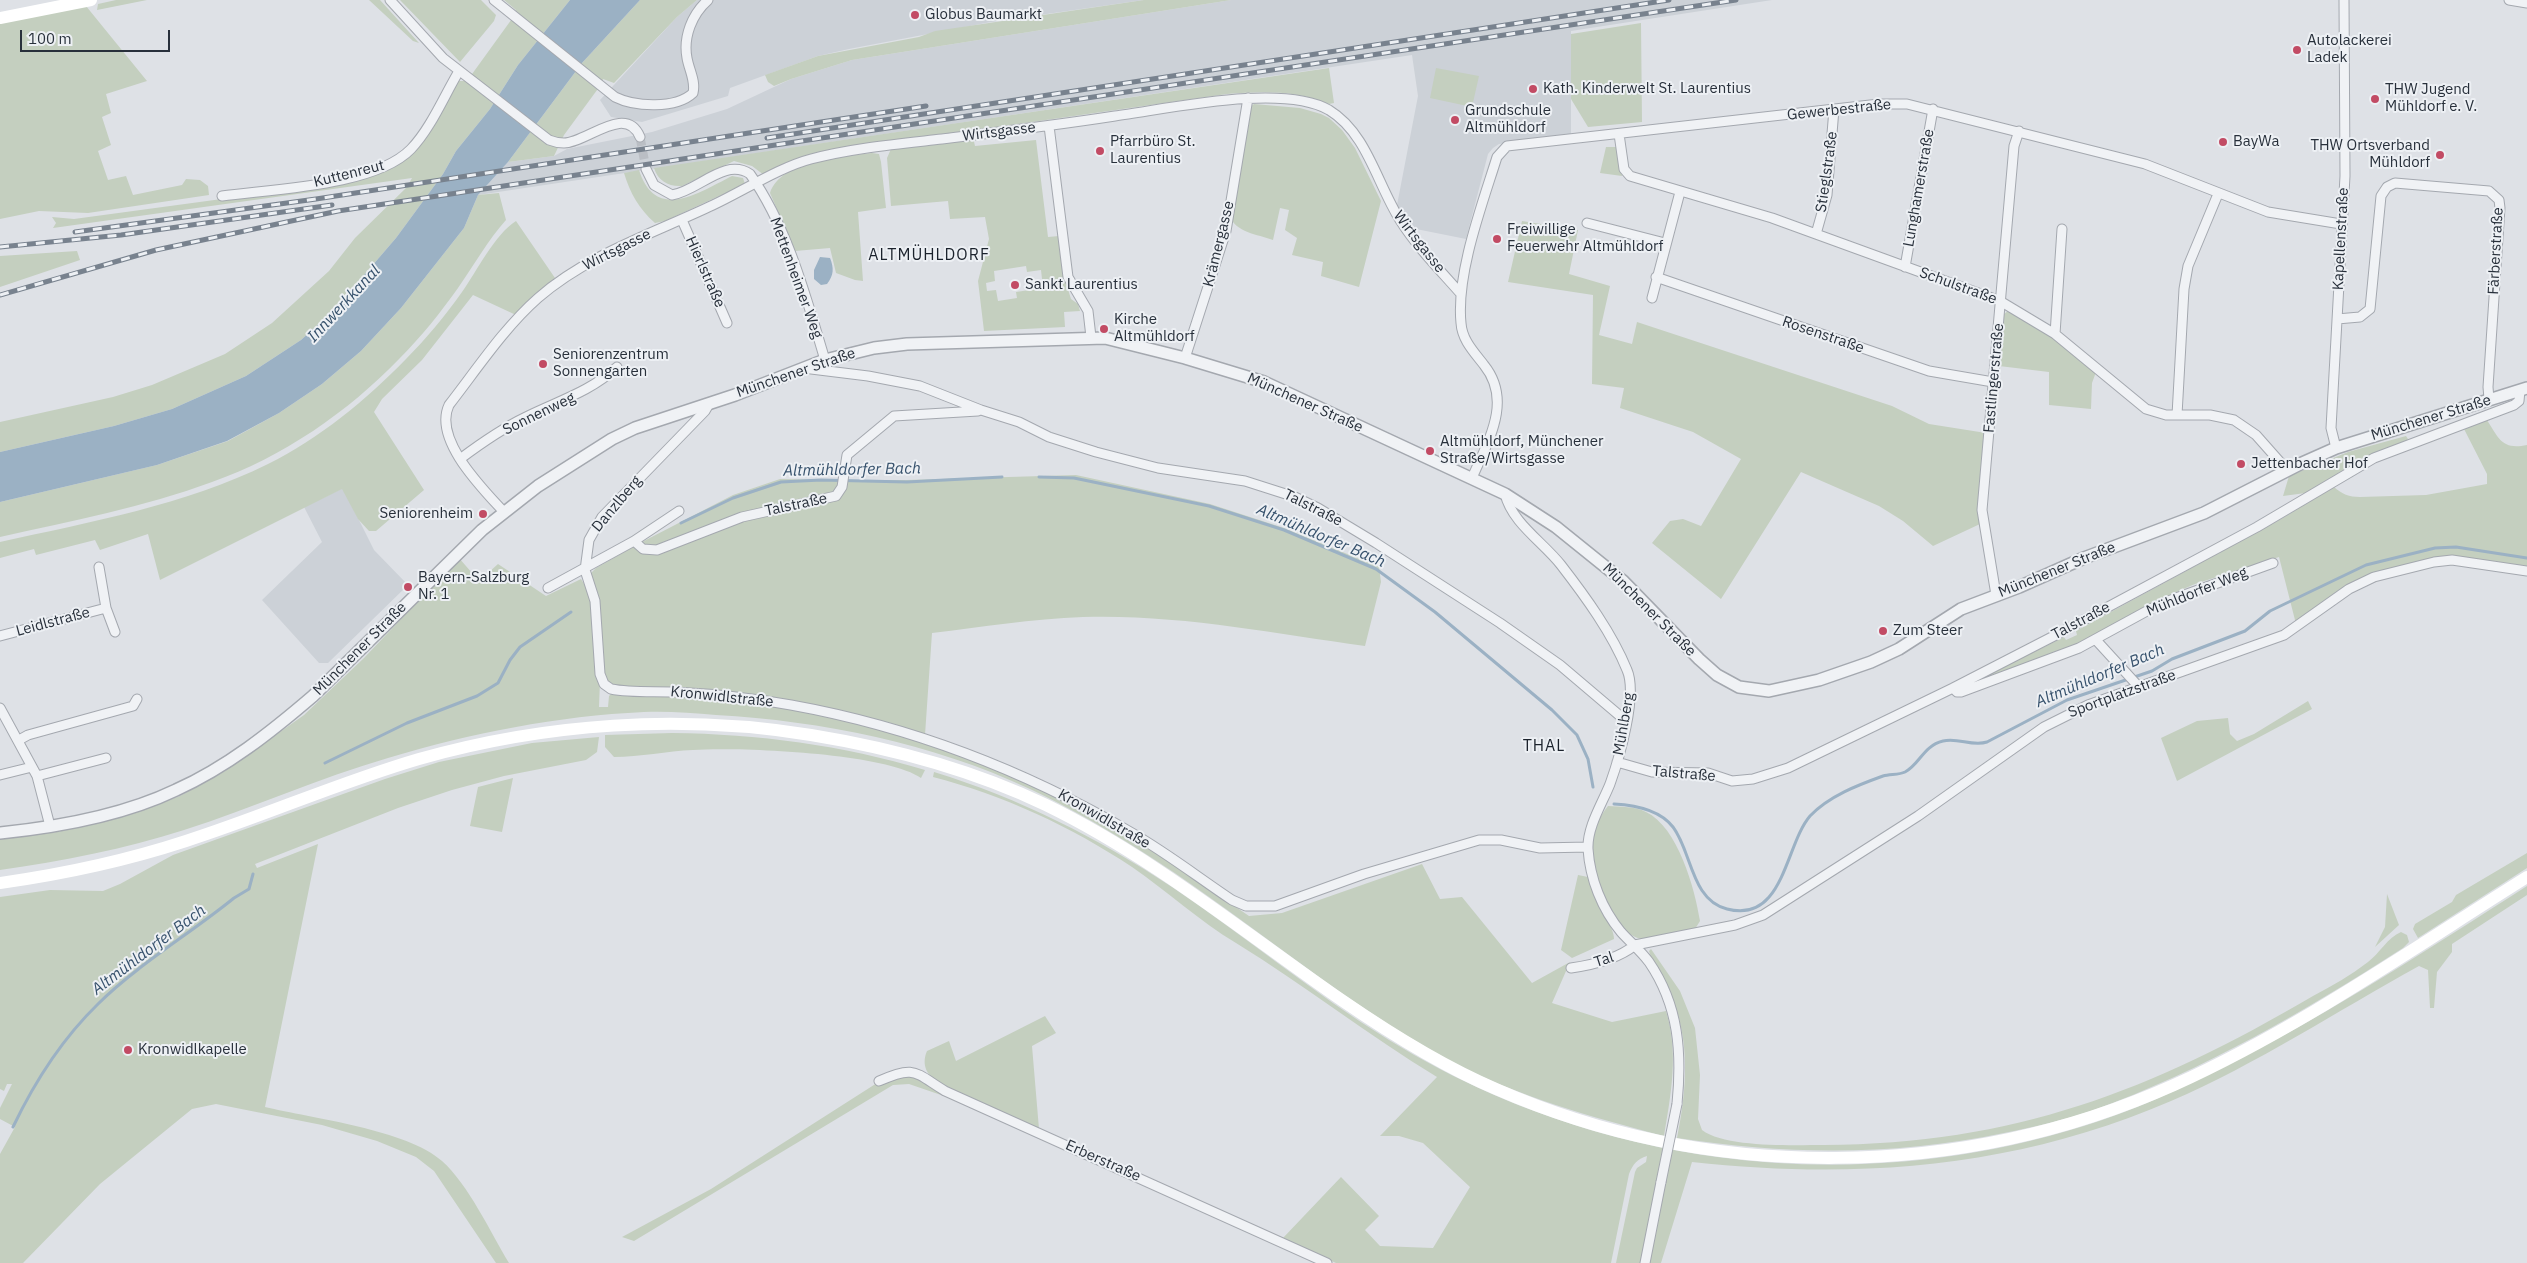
<!DOCTYPE html>
<html>
<head>
<meta charset="utf-8">
<style>
  body { margin:0 }
  #map { position:relative; width:2527px; height:1263px; overflow:hidden; background:#dee1e6; font-family:"IBM Plex Sans",sans-serif }
  canvas { display:block }
  .scale { position:absolute; left:20px; top:30px; width:150px; height:22px; box-sizing:border-box; border:2px solid #28303b; border-top:0; padding-left:6px; font-size:15px; line-height:18px; white-space:nowrap; color:#28303b; -webkit-text-stroke:4px #edf0f4; paint-order:stroke }
</style>
</head>
<body>
<div id="map">
<canvas width="2527" height="1263"></canvas>
<div class="scale">100 m</div>
</div>
<script>
const ctx = document.querySelector('canvas').getContext('2d');
ctx.lineJoin = 'round';
function fill(path, color) { ctx.fillStyle = color; ctx.fill(path, 'evenodd'); }
function strokePath(path, color, width, dash) { ctx.strokeStyle = color; ctx.lineWidth = width; ctx.lineCap = dash ? 'butt' : 'round'; ctx.setLineDash(dash || []); ctx.stroke(path); }
function write(font, color, halo, rows, align = 'center') {
  ctx.font = font + ' "IBM Plex Sans",sans-serif'; ctx.lineWidth = 4; ctx.setLineDash([]); ctx.textBaseline = 'middle'; ctx.strokeStyle = halo; ctx.fillStyle = color; for (const [text, x, y, turn = 0] of rows) {
    ctx.save(); ctx.translate(x, y); ctx.rotate((+turn || 0) * Math.PI / 180); ctx.textAlign = isNaN(turn) ? turn : align; if (halo) ctx.strokeText(text, 0, 0); ctx.fillText(text, 0, 0); ctx.restore();
  }
}
const built = new Path2D(`
  M 697,0 L 1144,0 L 991,22 L 849,49 L 818,56 L 730,88 L 728,96 L 642,122 L 611,117 L 600,100 L 677,17 Z
  M 1231,0 L 1772,0 L 1571,31 L 1571,135 L 1499,144 L 1493,148 L 1488,154 L 1466,239 L 1411,228 L 1397,205 L 1418,96 L 1412,55 L 478,195 L 508,162 L 554,156 L 567,149 L 652,132 L 727,109 L 791,79 L 852,60 Z
  M 343,488 L 374,550 L 408,585 L 328,663 L 319,663 L 262,600 L 322,542 L 304,507 Z`);
const green = new Path2D(`
  M 116,0 L 147,0 L 97,10 L 98,4 Z
  M 369,0 L 380,0 L 419,43 L 413,41 Z
  M 400,0 L 481,0 L 496,15 L 494,21 L 460,62 Z
  M 504,0 L 570,0 L 518,65 L 490,109 L 456,151 L 443,174 L 396,238 L 334,310 L 301,340 L 246,376 L 172,409 L 114,426 L 0,452 L 0,422 L 113,397 L 152,385 L 225,354 L 272,323 L 329,271 L 355,238 L 407,187 L 412,178 L 53,228 L 56,223 L 52,217 L 74,219 L 340,183 L 408,156 L 457,81 L 467,81 L 514,16 L 516,10 Z
  M 640,0 L 697,0 L 677,17 L 614,83 L 603,79 L 600,86 L 564,135 L 554,156 L 508,162 L 582,63 Z
  M 1144,0 L 1231,0 L 852,60 L 791,79 L 774,86 L 768,82 L 765,75 L 818,56 L 919,37 L 935,31 Z
  M 86,6 L 147,81 L 106,94 L 111,113 L 102,117 L 111,145 L 98,151 L 108,180 L 126,176 L 133,195 L 182,185 L 186,179 L 200,180 L 208,186 L 209,195 L 88,213 L 39,211 L 0,219 L 0,23 Z
  M 1641,23 L 1642,122 L 1588,127 L 1571,99 L 1571,34 Z
  M 1329,68 L 1334,103 L 1329,104 C 1295,90 1263,91 1227,94 L 844,149 L 764,175 L 752,166 L 734,161 L 682,186 C 669,187 658,181 654,168 Z
  M 1436,68 L 1479,76 L 1472,107 L 1430,98 Z
  M 1254,104 L 1300,108 L 1321,114 L 1329,118 L 1342,130 L 1355,148 L 1381,201 L 1359,287 L 1321,276 L 1323,262 L 1292,255 L 1297,238 L 1285,230 L 1289,210 L 1280,208 L 1273,240 C 1257,234 1236,233 1229,215 L 1250,107 Z
  M 973,137 L 975,146 L 1036,140 L 1048,237 L 1059,236 L 1064,277 L 1071,299 L 1078,304 L 1080,311 L 1064,312 L 1065,327 L 984,331 L 978,281 L 989,239 L 985,217 L 950,219 L 948,201 L 891,206 L 887,158 L 891,149 ZM 1026,266 L 1027,272 L 1041,270 L 1043,288 L 1016,292 L 1017,298 L 998,301 L 996,290 L 987,291 L 986,283 L 995,281 L 994,271 Z
  M 1606,147 L 1618,147 L 1622,176 L 1600,173 Z
  M 872,153 L 879,154 L 881,162 L 886,208 L 858,212 L 863,281 L 855,280 L 836,273 L 830,248 L 795,251 L 770,193 C 781,160 842,157 872,153 Z
  M 639,170 C 656,223 700,192 732,176 L 743,178 L 745,184 L 665,221 L 655,223 C 639,209 630,193 624,173 Z
  M 499,193 L 506,220 C 488,240 474,265 458,288 C 441,312 421,337 400,358 C 348,412 283,457 212,482 C 144,507 71,521 0,537 L 0,502 L 157,465 L 228,441 L 279,413 L 322,384 L 361,351 L 401,308 L 464,228 L 478,195 Z
  M 516,221 L 555,278 L 516,315 L 473,295 L 422,360 L 382,399 L 374,412 L 424,490 L 376,531 L 369,531 L 358,519 L 342,489 L 160,580 L 148,534 L 100,550 L 95,540 L 36,555 L 34,549 L 0,558 L 0,542 C 90,522 185,505 268,464 C 319,439 366,400 406,359 C 426,339 445,316 462,292 C 477,271 495,234 516,221 Z
  M 1522,221 L 1578,230 L 1569,274 L 1610,286 L 1599,335 L 1632,344 L 1637,322 L 1892,406 L 1929,424 L 1986,433 L 1980,524 L 1933,546 L 1903,521 L 1879,506 L 1801,472 L 1721,599 L 1652,543 L 1670,521 L 1683,519 L 1701,526 L 1741,459 L 1693,432 L 1620,408 L 1624,388 L 1592,384 L 1593,295 L 1508,282 Z
  M 77,251 L 80,260 L 0,287 L 0,256 Z
  M 2009,310 L 2052,336 L 2096,372 L 2092,383 L 2091,409 L 2049,405 L 2049,372 L 1999,366 L 2003,315 Z
  M 2487,420 C 2499,439 2502,450 2527,445 L 2527,568 L 2469,558 L 2375,574 L 2296,624 L 2279,557 L 2195,584 L 2165,597 L 2097,636 L 2070,648 L 1967,685 L 2064,637 L 2066,640 L 2077,635 L 2076,631 L 2281,519 L 2334,487 C 2342,494 2349,497 2360,497 L 2426,495 L 2487,484 L 2487,474 L 2464,429 Z
  M 2406,436 L 2408,439 L 2405,442 L 2346,468 L 2313,492 L 2283,496 L 2289,476 L 2348,452 Z
  M 1076,475 L 1210,504 L 1284,528 L 1379,567 L 1381,582 L 1365,646 C 1272,633 1177,614 1083,617 C 1032,619 982,627 932,633 L 925,735 L 841,712 L 615,687 L 604,677 L 590,574 L 596,568 L 635,546 L 642,551 L 768,513 L 830,501 L 844,480 L 907,480 Z
  M 780,479 L 839,480 L 839,486 L 827,496 L 729,519 L 654,548 L 644,545 L 642,542 L 733,495 Z
  M 459,558 L 479,581 L 498,564 L 546,596 L 581,579 L 591,595 L 600,681 L 599,707 L 608,707 L 609,696 L 612,693 L 714,697 L 843,717 L 946,748 L 1069,799 L 1157,853 L 1249,916 L 1282,913 L 1422,864 L 1440,899 L 1462,897 L 1532,983 L 1570,962 L 1552,1003 L 1612,1022 L 1666,1011 C 1679,1053 1671,1094 1664,1136 C 1591,1117 1519,1097 1452,1062 C 1346,1005 1255,925 1155,860 C 1115,834 1073,809 1030,789 C 932,743 822,721 716,715 C 692,713 668,711 644,712 C 558,716 471,733 388,758 C 319,778 253,808 184,830 C 125,849 62,861 0,870 L 0,839 L 57,832 L 115,818 L 180,796 L 225,771 L 304,715 L 364,658 Z
  M 2308,701 L 2312,709 L 2177,781 L 2161,738 L 2197,721 L 2228,718 L 2230,734 L 2237,741 L 2254,734 Z
  M 672,733 C 758,734 842,745 925,770 L 921,778 C 885,753 741,747 693,750 C 667,751 640,757 614,757 L 605,747 L 605,735 Z
  M 599,737 L 597,752 L 586,760 L 504,776 L 452,790 L 398,808 L 255,864 L 257,868 L 318,844 L 265,1107 C 311,1118 408,1130 442,1161 C 468,1184 491,1233 509,1263 L 496,1263 L 434,1171 L 416,1157 L 377,1141 L 322,1125 L 216,1104 L 192,1109 L 100,1184 L 23,1263 L 0,1263 L 0,1154 L 15,1127 L 0,1119 L 0,1108 L 12,1084 L 7,1084 L 4,1091 L 0,1089 L 0,897 L 50,890 L 103,891 L 120,884 L 173,855 L 385,779 L 439,762 L 532,743 Z
  M 934,772 C 1019,798 1098,838 1172,887 C 1245,936 1313,993 1389,1040 C 1606,1174 1878,1202 2119,1114 C 2158,1100 2194,1081 2231,1063 C 2334,1011 2430,948 2527,886 L 2527,895 L 2452,944 L 2452,952 L 2437,972 L 2434,1008 L 2430,1008 L 2428,970 L 2419,966 C 2337,1011 2257,1064 2171,1101 C 2016,1168 1858,1180 1692,1162 L 1661,1263 L 1616,1263 L 1635,1172 L 1637,1168 L 1646,1162 L 1647,1156 C 1637,1159 1633,1164 1629,1174 L 1611,1263 L 1336,1263 L 1283,1238 L 1341,1177 L 1379,1216 L 1365,1230 L 1380,1246 L 1433,1248 L 1470,1187 L 1423,1143 L 1399,1136 L 1380,1136 L 1437,1077 C 1368,1035 1304,985 1236,943 C 1199,921 1167,891 1132,867 C 1072,827 1003,795 933,777 Z
  M 513,778 L 502,832 L 470,826 L 478,787 Z
  M 1608,806 C 1620,807 1635,806 1646,812 C 1678,827 1695,889 1700,921 L 1695,929 C 1679,932 1658,941 1642,939 C 1613,935 1589,870 1592,845 C 1593,831 1599,817 1608,806 Z
  M 2527,853 L 2527,868 L 2418,938 L 2413,929 L 2415,924 L 2452,902 L 2456,895 Z
  M 1578,875 L 1588,877 C 1592,897 1615,927 1614,939 L 1572,958 L 1561,950 Z
  M 2387,894 L 2399,925 L 2375,947 L 2385,927 Z
  M 2401,932 L 2407,935 L 2409,942 L 2403,948 C 2305,1011 2204,1070 2094,1110 C 2065,1120 2034,1127 2004,1133 C 1895,1156 1787,1155 1677,1138 C 1687,1089 1691,1040 1670,993 C 1664,979 1653,966 1649,951 L 1651,949 L 1680,991 L 1695,1028 L 1700,1075 L 1698,1119 L 1702,1130 C 1726,1148 1793,1145 1824,1145 C 2014,1144 2151,1091 2313,996 C 2332,986 2351,975 2368,962 C 2379,954 2388,937 2401,932 Z
  M 1045,1016 L 1056,1033 L 1032,1046 L 1039,1129 L 939,1083 C 927,1076 921,1065 927,1051 L 949,1041 L 956,1061 Z
  M 909,1075 L 976,1107 L 909,1084 L 893,1085 L 634,1241 L 622,1237 L 711,1189 L 877,1083 Z`);
const water = new Path2D(`
  M 570,0 L 640,0 L 582,63 L 508,162 L 478,195 L 464,228 L 401,308 L 361,351 L 322,384 L 279,413 L 227,441 L 157,465 L 0,502 L 0,452 L 114,426 L 172,409 L 246,376 L 301,340 L 334,310 L 396,238 L 443,174 L 456,151 L 490,109 L 518,65 Z
  M 820,257 L 830,258 C 834,268 834,275 827,284 L 821,285 L 814,279 L 814,270 Z`);
const stream = new Path2D(`
  M 1039,477 L 1074,478 L 1209,506 L 1284,530 L 1376,569 L 1435,612 L 1552,710 L 1577,735 L 1588,759 L 1593,787
  M 681,523 L 733,498 L 781,482 L 821,480 L 907,482 L 1002,477
  M 325,763 L 407,723 L 477,696 L 498,683 L 510,660 L 520,647 L 571,612
  M 1614,804 C 1634,805 1659,809 1673,827 C 1692,852 1691,900 1727,909 C 1784,924 1785,845 1810,816 C 1829,796 1858,785 1883,776 C 1890,774 1899,775 1905,772 C 1920,764 1923,746 1943,741 C 1958,737 1972,747 1987,742 L 2067,700 L 2152,671 L 2172,659 L 2245,631 L 2270,611 L 2366,565 L 2435,548 L 2456,547 L 2527,558
  M 13,1127 C 34,1083 63,1038 98,1004 C 136,966 191,933 234,898 L 249,889 L 253,874`);
const minorTunnel = new Path2D(`
  M 640,137 L 646,169`);
const minor = new Path2D(`
  M 390,0 L 443,58 L 549,140 C 554,142 559,143 564,143 C 586,143 626,103 640,137
  M 494,0 L 615,97 C 635,107 676,109 693,93 C 696,81 689,70 687,58 C 683,37 692,14 708,0
  M 2509,0 L 2527,3
  M 1049,126 L 1068,277 L 1088,311 L 1091,337
  M 1619,134 L 1624,169 L 1630,176 L 1772,218 L 2000,301 L 2055,334 L 2146,409 L 2166,415 L 2210,415 L 2234,420 L 2256,435 L 2287,470
  M 646,169 L 654,185 L 672,195 C 698,191 725,157 750,174 C 788,228 806,297 825,360
  M 222,196 C 273,189 375,186 411,149 C 431,128 444,96 459,71
  M 682,220 L 727,323
  M 1587,223 L 1665,243
  M 1816,234 L 1827,195 L 1834,109
  M 1905,267 L 1933,109
  M 1656,277 L 1929,371 L 1993,382
  M 1652,298 L 1680,192
  M 2337,319 L 2360,317 L 2370,309 L 2381,196 L 2387,187 L 2395,183 L 2489,191 L 2499,200 L 2500,208 L 2488,387 L 2489,399
  M 2055,334 L 2062,229
  M 1185,358 L 1226,231 L 1248,98
  M 803,368 L 868,376 L 920,386 L 981,410 L 1019,422 L 1049,437 L 1096,452 L 1158,468 L 1245,481 L 1295,497 L 1318,508 L 1376,543 L 1500,623 L 1560,665 L 1626,721
  M 709,404 L 705,411 L 602,517 L 589,540 L 585,570 L 595,601 L 600,674 L 604,684 L 611,689 C 631,693 654,691 675,692 C 714,694 753,698 791,705 C 913,727 1026,771 1132,833 C 1167,853 1199,878 1232,900 L 1246,906 L 1275,906 L 1364,874 L 1479,840 L 1501,840 L 1540,848 L 1588,847
  M 2177,415 L 2184,289 L 2188,266 L 2218,194
  M 2336,448 L 2331,428 L 2345,176 L 2344,0
  M 460,459 C 480,444 503,428 526,417 C 558,401 590,392 617,367
  M 1472,478 C 1488,441 1513,401 1484,365 C 1474,352 1462,340 1461,323 C 1456,274 1482,205 1497,157 L 1507,146 L 1879,104 L 1907,104 L 2145,164 L 2268,212 L 2341,224
  M 1505,494 C 1512,523 1543,542 1561,565 C 1585,596 1612,633 1627,670 C 1638,695 1619,759 1610,784 C 1602,804 1587,827 1588,849 C 1590,879 1602,909 1621,932 C 1630,942 1641,951 1649,962 C 1679,1006 1682,1053 1677,1104
  M 503,511 C 481,487 433,439 449,405 C 477,369 504,328 538,298 C 587,255 654,233 713,205 C 743,191 780,167 811,159 C 853,148 898,144 942,139 C 999,132 1057,125 1115,116 C 1168,109 1282,83 1329,110 C 1367,133 1377,184 1400,220 C 1417,247 1440,270 1461,294
  M 634,541 L 679,511
  M 99,567 L 106,608 L 115,632
  M 548,588 L 634,541 L 643,549 L 657,550 L 742,517 L 836,496 L 842,487 L 847,455 L 894,416 L 978,411
  M 1996,595 L 1982,510 L 2014,146 L 2019,131
  M 0,636 L 106,608
  M 2096,640 L 2139,687
  M 1953,688 L 1957,692 L 1961,692 L 2079,648 L 2156,606 L 2176,598 L 2273,563
  M 0,708 L 37,776 L 50,826
  M 19,740 L 28,735 L 133,706 L 137,699
  M 1617,762 L 1652,772 L 1708,773 L 1732,781 L 1753,779 L 1788,768 L 1953,688 L 2054,636 L 2257,527 L 2374,458 L 2514,405 L 2519,401 L 2520,390
  M 0,775 L 32,767
  M 37,776 L 106,758
  M 1571,968 C 1592,965 1618,959 1635,945 L 1735,925 L 1763,915 L 1918,816 L 2044,727 L 2088,705 L 2284,635 L 2349,589 L 2374,577 L 2434,562 L 2452,560 L 2527,571
  M 879,1081 C 915,1065 914,1072 945,1091 L 1327,1263
  M 1645,1263 L 1661,1182`);
const tertiary = new Path2D(`
  M 0,833 C 59,827 122,816 176,790 C 227,767 271,732 313,696 L 482,530 L 538,486 L 612,439 L 635,428 L 735,395 L 825,360 L 874,348 L 907,344 L 1105,338 L 1185,358 L 1264,382 L 1505,494 L 1556,527 L 1623,581 L 1699,659 L 1717,675 L 1739,687 L 1769,691 L 1819,680 L 1871,662 L 1899,649 L 1961,609 L 2019,587 L 2084,558 L 2204,513 L 2300,464 L 2336,448 L 2527,388`);
const secondary = new Path2D(`
  M 0,18 L 91,0
  M 0,883 C 64,874 125,861 186,841 C 264,816 340,782 419,759 C 546,723 680,714 811,735 C 891,748 973,770 1046,805 C 1153,857 1246,934 1343,1001 C 1391,1034 1442,1066 1496,1089 C 1711,1183 1961,1180 2174,1085 C 2298,1029 2412,949 2527,877`);
const rail = new Path2D(`
  M 767,138 L 1669,0
  M 75,232 L 316,199 L 926,106
  M 0,247 L 121,235 L 332,205
  M 0,295 L 156,250 L 338,211 L 1736,0`);
const minorBridge = new Path2D(`
  M 1661,1182 L 1677,1104`);
const markers = [
  [915,15,5,"#c24b64"],
  [2297,50,5,"#c24b64"],
  [1533,89,5,"#c24b64"],
  [2375,99,5,"#c24b64"],
  [1455,120,5,"#c24b64"],
  [2223,142,5,"#c24b64"],
  [1100,151,5,"#c24b64"],
  [2440,155,5,"#c24b64"],
  [1497,239,5,"#c24b64"],
  [1015,285,5,"#c24b64"],
  [1104,329,5,"#c24b64"],
  [543,364,5,"#c24b64"],
  [1430,451,5,"#c24b64"],
  [2241,464,5,"#c24b64"],
  [483,514,5,"#c24b64"],
  [408,587,5,"#c24b64"],
  [1883,631,5,"#c24b64"],
  [128,1050,5,"#c24b64"]
];
const poiNames = [
  ["Globus Baumarkt",925,15],
  ["Autolackerei",2307,41],
  ["Ladek",2307,58],
  ["Kath. Kinderwelt St. Laurentius",1543,89],
  ["THW Jugend",2385,90],
  ["Mühldorf e. V.",2385,107],
  ["Grundschule",1465,111],
  ["Altmühldorf",1465,128],
  ["Pfarrbüro St.",1110,142],
  ["Laurentius",1110,159],
  ["BayWa",2233,142],
  ["THW Ortsverband",2430,146,"right"],
  ["Mühldorf",2430,163,"right"],
  ["Freiwillige",1507,230],
  ["Feuerwehr Altmühldorf",1507,247],
  ["Sankt Laurentius",1025,285],
  ["Kirche",1114,320],
  ["Altmühldorf",1114,337],
  ["Seniorenzentrum",553,355],
  ["Sonnengarten",553,372],
  ["Altmühldorf, Münchener",1440,442],
  ["Straße/Wirtsgasse",1440,459],
  ["Jettenbacher Hof",2251,464],
  ["Seniorenheim",473,514,"right"],
  ["Bayern-Salzburg",418,578],
  ["Nr. 1",418,595],
  ["Zum Steer",1893,631],
  ["Kronwidlkapelle",138,1050]
];
const streetNames = [
  ["Gewerbestraße",1839,110,-6],
  ["Wirtsgasse",999,132,-7],
  ["Stieglstraße",1827,172,-82],
  ["Kuttenreut",349,174,-14],
  ["Lunghamerstraße",1919,188,-80],
  ["Kapellenstraße",2341,239,-87],
  ["Wirtsgasse",1419,242,52],
  ["Krämergasse",1219,244,-76],
  ["Wirtsgasse",617,250,-27],
  ["Färberstraße",2496,251,-87],
  ["Hierlstraße",705,272,66],
  ["Mettenheimer Weg",796,278,70],
  ["Schulstraße",1958,286,20],
  ["Rosenstraße",1823,335,19],
  ["Münchener Straße",796,373,-19],
  ["Fastlingerstraße",1994,378,-85],
  ["Münchener Straße",1305,403,24],
  ["Sonnenweg",539,414,-26],
  ["Münchener Straße",2431,418,-17],
  ["Danzlberg",617,504,-50],
  ["Talstraße",796,505,-12],
  ["Talstraße",1313,508,27],
  ["Münchener Straße",2057,570,-22],
  ["Mühldorfer Weg",2197,592,-22],
  ["Münchener Straße",1649,610,45],
  ["Talstraße",2081,621,-28],
  ["Leidlstraße",53,622,-15],
  ["Münchener Straße",360,649,-45],
  ["Sportplatzstraße",2122,694,-20],
  ["Kronwidlstraße",722,697,6],
  ["Mühlberg",1624,724,-80],
  ["Talstraße",1684,774,5],
  ["Kronwidlstraße",1104,819,30],
  ["Tal",1604,960,-18],
  ["Erberstraße",1103,1161,24]
];
const neighbourhoodNames = [
  ["ALTMÜHLDORF",929,255],
  ["THAL",1544,746]
];
const waterNames = [
  ["Innwerkkanal",344,304,-47],
  ["Altmühldorfer Bach",852,470,-1],
  ["Altmühldorfer Bach",1321,536,23],
  ["Altmühldorfer Bach",2100,676,-23],
  ["Altmühldorfer Bach",149,950,-37]
];
fill(built, '#ccd1d7');
fill(green, '#c4cfbf');
fill(water, '#9bb1c4');
strokePath(stream, '#9bb1c4', 3);
strokePath(minorTunnel, '#babec4', 9, [9, 4.5]);
strokePath(minor, '#a4a8af', 11);
strokePath(tertiary, '#a4a8af', 14);
strokePath(minor, '#f0f2f5', 9);
strokePath(tertiary, '#f0f2f5', 11);
strokePath(secondary, '#fff', 12);
strokePath(rail, '#78828e', 5);
strokePath(rail, '#edf0f4', 3, [9]);
strokePath(minorBridge, '#a4a8af', 11, []);
strokePath(minorBridge, '#f0f2f5', 9);
for (const [x, y, r, color] of markers) { const dot = new Path2D(); dot.arc(x, y, r, 0, 2 * Math.PI); ctx.fillStyle = color; ctx.fill(dot); strokePath(dot, '#edf0f4', 2); }
write('15px', '#28303b', '#edf0f4', poiNames, 'left');
write('15px', '#28303b', '#edf0f4', streetNames);
ctx.letterSpacing = '1px';
write('16px', '#1b222c', '#edf0f4', neighbourhoodNames);
ctx.letterSpacing = '0px';
write('italic 16px', '#36516c', '#edf0f4', waterNames);
</script>
</body>
</html>
